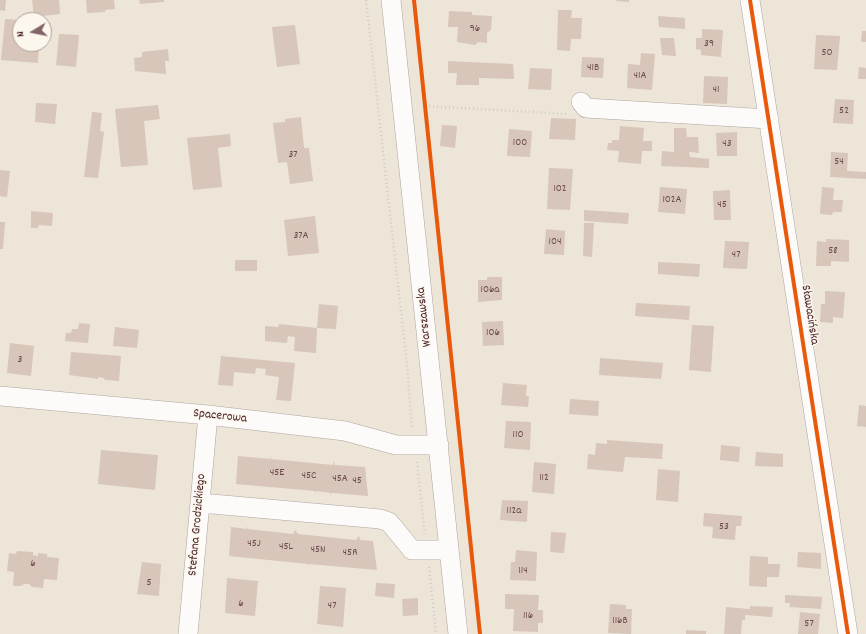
<!DOCTYPE html>
<html>
<head>
<meta charset="utf-8">
<style>
  body { margin:0 }
  #map { position:relative; width:866px; height:634px; overflow:hidden; background:#ede5d8; font-family:Dekko,sans-serif }
  canvas { display:block }
  .north { position:absolute; left:12px; top:12px; width:40px; height:40px; box-sizing:border-box; background:#fbf7ec; border:1px solid #b4a19f; border-radius:50%; rotate:260deg; font-size:11px; font-weight:700; line-height:16px; text-align:center; color:#4a1f2b }
  .north::after { content:''; display:block; margin:auto; width:14px; height:18px; background:#836468; clip-path:polygon(50% 0,100% 100%,50% 72%,0 100%) }
</style>
</head>
<body>
<div id="map">
<canvas width="866" height="634"></canvas>
<div class="north">N</div>
</div>
<script>
const ctx = document.querySelector('canvas').getContext('2d');
ctx.lineJoin = 'round';
function fill(path, color) { ctx.fillStyle = color; ctx.fill(path, 'evenodd'); }
function strokePath(path, color, width, dash) { ctx.strokeStyle = color; ctx.lineWidth = width; ctx.lineCap = dash ? 'butt' : 'round'; ctx.setLineDash(dash || []); ctx.stroke(path); }
function write(font, color, halo, rows, align = 'center') {
  ctx.font = font + ' Dekko,sans-serif'; ctx.lineWidth = 3; ctx.setLineDash([]); ctx.textBaseline = 'middle'; ctx.strokeStyle = halo; ctx.fillStyle = color; for (const [text, x, y, turn = 0] of rows) {
    ctx.save(); ctx.translate(x, y); ctx.rotate((+turn || 0) * Math.PI / 180); ctx.textAlign = isNaN(turn) ? turn : align; if (halo) ctx.strokeText(text, 0, 0); ctx.fillText(text, 0, 0); ctx.restore();
  }
}
const building = new Path2D(`
  M 0,0 L 6,0 L 5,11 L 0,10 Z
  M 32,0 L 59,0 L 60,14 L 34,17 Z
  M 86,0 L 114,0 L 115,9 L 105,10 L 105,12 L 87,13 Z
  M 139,0 L 164,0 L 164,2 L 140,4 Z
  M 617,0 L 629,0 L 629,2 L 616,1 Z
  M 558,10 L 572,10 L 571,18 L 582,18 L 581,39 L 571,39 L 570,51 L 557,50 Z
  M 449,11 L 472,12 L 472,15 L 492,16 L 491,30 L 487,33 L 487,43 L 478,42 L 475,45 L 457,42 L 458,27 L 448,27 Z
  M 658,16 L 685,18 L 685,29 L 659,27 Z
  M 5,19 L 20,20 L 18,38 L 20,38 L 20,44 L 39,44 L 38,63 L 1,60 Z
  M 295,25 L 300,64 L 277,67 L 272,27 Z
  M 702,29 L 723,30 L 721,57 L 701,55 L 701,50 L 696,49 L 696,38 L 702,38 Z
  M 862,31 L 866,31 L 866,42 L 861,42 Z
  M 59,34 L 79,35 L 76,67 L 56,65 Z
  M 816,35 L 840,36 L 837,70 L 814,69 Z
  M 660,38 L 674,38 L 676,56 L 662,55 Z
  M 168,49 L 169,61 L 165,61 L 166,74 L 135,71 L 134,58 L 142,57 L 142,52 Z
  M 641,53 L 655,54 L 652,90 L 627,88 L 628,64 L 640,65 Z
  M 582,57 L 604,58 L 603,78 L 581,77 Z
  M 448,61 L 513,64 L 514,79 L 479,78 L 479,85 L 456,85 L 457,73 L 448,73 Z
  M 859,67 L 866,68 L 866,79 L 858,79 Z
  M 530,68 L 552,69 L 551,90 L 528,89 Z
  M 704,76 L 728,77 L 727,104 L 703,103 Z
  M 835,99 L 854,100 L 853,124 L 833,123 Z
  M 36,103 L 57,104 L 55,124 L 35,122 Z
  M 158,105 L 160,119 L 144,121 L 148,165 L 121,167 L 115,109 Z
  M 92,112 L 102,113 L 100,131 L 104,132 L 98,178 L 84,177 Z
  M 301,117 L 304,148 L 309,148 L 313,181 L 290,184 L 287,162 L 278,163 L 273,123 L 285,122 L 285,119 Z
  M 551,118 L 576,119 L 575,140 L 549,139 Z
  M 442,125 L 457,126 L 455,148 L 440,146 Z
  M 620,126 L 644,128 L 643,141 L 652,141 L 652,151 L 642,151 L 641,164 L 618,162 L 619,151 L 607,150 L 608,143 L 612,143 L 612,140 L 619,140 Z
  M 674,128 L 686,128 L 687,137 L 698,137 L 699,153 L 689,152 L 690,157 L 709,159 L 709,168 L 661,166 L 662,151 L 674,152 Z
  M 509,129 L 532,131 L 530,157 L 507,156 Z
  M 737,132 L 737,156 L 717,156 L 716,133 Z
  M 230,134 L 231,146 L 218,148 L 222,187 L 193,190 L 187,138 Z
  M 831,152 L 848,153 L 847,171 L 866,172 L 866,179 L 830,177 Z
  M 549,168 L 573,169 L 570,210 L 547,209 Z
  M 0,170 L 10,171 L 7,197 L 0,196 Z
  M 660,187 L 687,189 L 685,214 L 658,212 Z
  M 822,187 L 834,188 L 833,200 L 843,200 L 842,212 L 833,212 L 832,215 L 820,214 Z
  M 730,190 L 731,220 L 714,220 L 713,191 Z
  M 584,210 L 629,213 L 628,224 L 584,221 Z
  M 31,211 L 53,213 L 52,226 L 39,225 L 38,228 L 31,228 Z
  M 315,216 L 319,253 L 288,256 L 284,220 Z
  M 0,222 L 5,222 L 3,249 L 0,249 Z
  M 584,223 L 594,223 L 592,257 L 583,256 Z
  M 546,229 L 565,231 L 564,255 L 544,254 Z
  M 826,239 L 849,240 L 849,262 L 831,261 L 831,266 L 816,266 L 817,241 L 826,242 Z
  M 725,241 L 749,242 L 747,269 L 723,268 Z
  M 235,260 L 257,260 L 257,271 L 235,271 Z
  M 658,262 L 700,264 L 699,277 L 658,274 Z
  M 487,277 L 502,277 L 502,300 L 478,302 L 478,280 L 487,280 Z
  M 825,291 L 845,292 L 843,318 L 833,317 L 833,323 L 820,322 L 821,304 L 825,304 Z
  M 636,303 L 690,306 L 689,320 L 635,316 Z
  M 319,304 L 338,306 L 336,329 L 317,328 Z
  M 503,321 L 504,345 L 483,346 L 482,322 Z
  M 79,323 L 90,324 L 88,343 L 65,341 L 66,333 L 71,333 L 72,329 L 78,329 Z
  M 279,324 L 317,328 L 316,353 L 294,351 L 295,337 L 288,336 L 287,343 L 265,341 L 265,326 L 278,327 Z
  M 692,325 L 714,326 L 711,372 L 689,370 Z
  M 115,327 L 139,330 L 137,348 L 113,346 Z
  M 10,343 L 34,346 L 31,376 L 7,373 Z
  M 71,352 L 121,356 L 119,381 L 105,380 L 104,378 L 98,377 L 98,379 L 69,375 Z
  M 221,356 L 295,363 L 291,401 L 276,400 L 279,377 L 265,375 L 266,369 L 256,368 L 255,374 L 234,372 L 233,386 L 218,385 Z
  M 600,358 L 663,363 L 661,379 L 599,375 Z
  M 503,383 L 527,385 L 526,396 L 529,396 L 528,407 L 501,405 Z
  M 570,399 L 599,401 L 598,416 L 569,414 Z
  M 859,405 L 866,406 L 866,427 L 857,426 Z
  M 506,421 L 531,422 L 530,450 L 504,448 Z
  M 607,440 L 663,444 L 662,459 L 625,457 L 623,472 L 587,469 L 588,454 L 595,455 L 596,443 L 607,444 Z
  M 721,445 L 740,447 L 739,462 L 720,460 Z
  M 101,450 L 158,455 L 155,490 L 98,484 Z
  M 756,452 L 783,454 L 783,467 L 755,466 Z
  M 270,455 L 271,459 L 333,465 L 334,461 L 335,465 L 365,467 L 368,496 L 332,493 L 330,496 L 331,493 L 316,491 L 315,494 L 315,491 L 236,484 L 238,456 L 270,459 Z
  M 534,462 L 556,464 L 554,494 L 532,492 Z
  M 658,469 L 680,471 L 678,502 L 656,500 Z
  M 502,500 L 528,501 L 527,522 L 500,520 Z
  M 704,513 L 742,516 L 741,526 L 736,526 L 735,540 L 712,538 L 713,527 L 703,526 Z
  M 248,526 L 248,529 L 293,534 L 295,530 L 298,534 L 356,540 L 359,536 L 360,540 L 373,541 L 377,570 L 309,564 L 308,567 L 308,564 L 229,556 L 231,527 L 247,529 Z
  M 551,532 L 566,533 L 564,553 L 550,552 Z
  M 516,550 L 537,552 L 536,581 L 510,580 L 511,562 L 515,562 Z
  M 17,551 L 33,552 L 33,555 L 38,556 L 38,553 L 47,554 L 47,557 L 59,558 L 57,580 L 44,579 L 43,588 L 32,587 L 29,584 L 24,584 L 21,586 L 13,586 L 14,572 L 7,571 L 9,553 L 16,554 Z
  M 798,552 L 821,553 L 821,569 L 797,567 Z
  M 750,556 L 768,557 L 768,564 L 780,564 L 779,577 L 767,577 L 767,587 L 749,586 Z
  M 142,562 L 161,564 L 159,596 L 137,594 Z
  M 227,578 L 258,581 L 255,616 L 225,613 Z
  M 376,583 L 395,584 L 394,598 L 375,596 Z
  M 320,586 L 346,588 L 343,627 L 317,624 Z
  M 505,594 L 539,595 L 538,610 L 543,610 L 543,623 L 538,623 L 538,632 L 513,631 L 514,609 L 505,609 Z
  M 785,595 L 822,597 L 821,609 L 789,607 L 790,603 L 785,603 Z
  M 418,598 L 418,615 L 403,616 L 402,599 Z
  M 610,604 L 626,605 L 626,609 L 632,609 L 631,634 L 608,633 Z
  M 750,606 L 773,607 L 772,617 L 745,615 L 745,620 L 742,620 L 741,634 L 724,634 L 726,607 L 750,609 Z
  M 800,612 L 820,614 L 818,634 L 798,634 Z
  M 686,630 L 706,631 L 706,634 L 686,634 Z`);
const path = new Path2D(`
  M 366,0 L 407,364 L 412,429
  M 425,106 L 568,114
  M 417,462 L 425,534
  M 429,567 L 436,634`);
const minor = new Path2D(`
  M 391,0 L 458,634
  M 750,0 L 848,634
  M 581,102 L 586,108 L 769,119
  M 0,396 L 208,415 L 345,431 L 396,445 L 439,445
  M 201,503 L 380,519 L 389,522 L 412,550 L 449,550
  M 188,634 L 208,415`);
const cycleway = new Path2D(`
  M 414,0 L 480,634
  M 750,0 L 848,634`);
const numberNames = [
  ["96",475,29],
  ["39",709,44],
  ["50",827,53],
  ["41B",593,68],
  ["41A",640,76],
  ["41",716,90],
  ["52",844,111],
  ["100",520,143],
  ["43",727,144],
  ["37",293,155],
  ["54",839,162],
  ["102",560,189],
  ["102A",672,200],
  ["45",722,205],
  ["37A",301,236],
  ["104",555,242],
  ["58",833,251],
  ["47",736,255],
  ["106a",490,290],
  ["106",493,333],
  ["3",20,360],
  ["110",518,435],
  ["45E",277,473],
  ["45C",309,476],
  ["112",544,478],
  ["45A",340,479],
  ["45",357,481],
  ["112a",514,511],
  ["53",724,527],
  ["45J",254,544],
  ["45L",286,547],
  ["45N",318,550],
  ["45R",350,553],
  ["6",33,564],
  ["114",523,571],
  ["5",149,583],
  ["6",241,604],
  ["47",332,606],
  ["116",528,616],
  ["116B",620,621],
  ["57",809,624]
];
const streetNames = [
  ["Sławacińska",809,315,81],
  ["Warszawska",425,317,-96],
  ["Spacerowa",220,417,6],
  ["Stefana Grodzickiego",198,525,-85]
];
fill(building, '#d7c6b9');
strokePath(minor, '#aea49e', 20);
strokePath(path, '#cfcbc9', 2.5, [1, 3]);
strokePath(minor, '#fcfbf9', 19);
strokePath(cycleway, '#e8590c', 4);
write('11px', '#6d494e', null, numberNames);
write('13px', '#4a1f2b', '#fbf7ec', streetNames);
</script>
</body>
</html>
